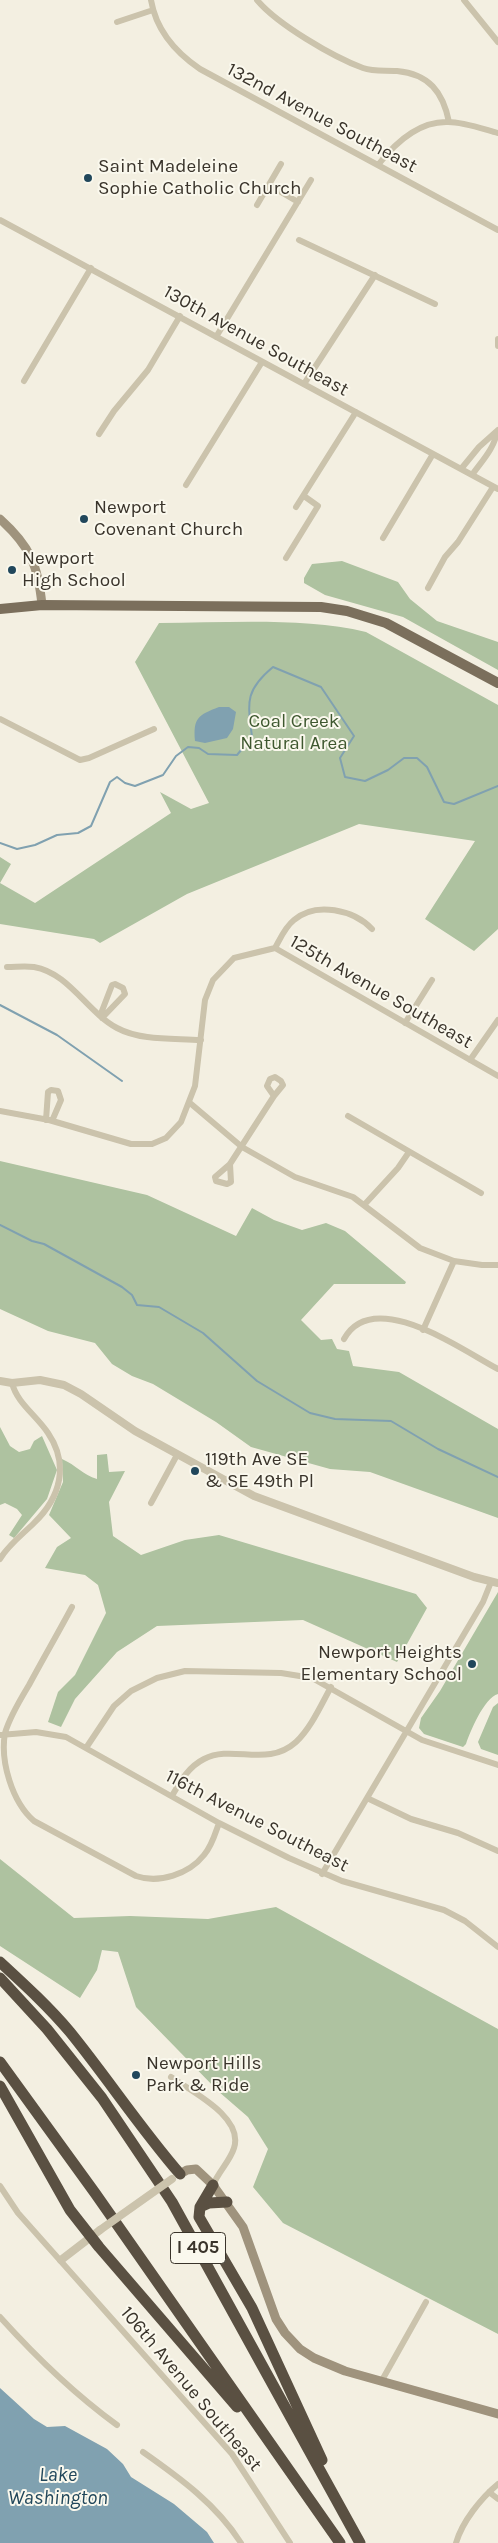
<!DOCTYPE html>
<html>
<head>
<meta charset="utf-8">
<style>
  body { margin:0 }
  canvas { display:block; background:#f3efe1 }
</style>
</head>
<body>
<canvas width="498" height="2543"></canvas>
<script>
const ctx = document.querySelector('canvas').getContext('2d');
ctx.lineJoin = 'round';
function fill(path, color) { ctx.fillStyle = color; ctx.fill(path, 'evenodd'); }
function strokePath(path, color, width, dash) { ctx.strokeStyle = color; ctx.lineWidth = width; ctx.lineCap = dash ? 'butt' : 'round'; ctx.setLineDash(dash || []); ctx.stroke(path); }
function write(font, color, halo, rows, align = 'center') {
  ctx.font = font + ' Karla,sans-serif'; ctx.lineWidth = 4; ctx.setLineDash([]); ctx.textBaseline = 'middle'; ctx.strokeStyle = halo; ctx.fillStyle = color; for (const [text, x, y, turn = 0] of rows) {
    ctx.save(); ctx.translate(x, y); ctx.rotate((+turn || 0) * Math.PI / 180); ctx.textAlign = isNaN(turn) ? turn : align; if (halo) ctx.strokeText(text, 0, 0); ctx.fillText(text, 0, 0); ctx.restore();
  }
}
const green = new Path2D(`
  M 342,561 L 398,582 L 410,599 L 437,621 L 498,642 L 498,670 L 403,617 L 325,595 L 304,583 L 304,578 L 312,564 Z
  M 159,623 C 225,623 303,617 366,632 L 498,705 L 498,929 L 474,951 L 425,919 L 475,841 L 359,824 L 187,894 L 100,943 L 94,939 L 0,924 L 0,857 L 11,864 L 0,883 L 35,903 L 171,813 L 160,792 L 191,809 L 209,803 L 135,662 Z
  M 0,1161 L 147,1195 L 236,1236 L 252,1208 L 274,1220 L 302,1230 L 326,1223 L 345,1231 L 406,1282 L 405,1284 L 334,1284 L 301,1320 L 321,1340 L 332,1339 L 337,1349 L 349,1351 L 353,1366 L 399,1372 L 498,1429 L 498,1518 L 370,1472 L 330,1469 L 251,1447 L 216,1422 L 153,1384 L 132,1376 L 112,1364 L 95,1343 L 48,1331 L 0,1309 Z
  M 0,1427 L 10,1446 L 19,1452 L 30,1449 L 34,1441 L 42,1436 L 57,1470 L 47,1499 L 14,1538 L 9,1535 L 22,1515 L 17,1509 L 5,1503 L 0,1505 Z
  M 107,1454 L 109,1472 L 125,1471 L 109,1502 L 113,1536 L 141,1555 L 185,1540 L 219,1535 L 416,1594 L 427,1608 L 397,1662 L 303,1620 L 157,1626 L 117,1652 L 75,1699 L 61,1727 L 48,1722 L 58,1692 L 75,1675 L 106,1613 L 98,1585 L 85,1575 L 45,1568 L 57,1547 L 71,1538 L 49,1515 L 63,1482 L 62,1459 C 76,1465 83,1475 97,1479 L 97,1455 Z
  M 498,1592 L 498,1694 C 484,1698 470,1732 466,1744 L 463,1747 L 424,1734 L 419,1728 L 421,1718 L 440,1691 Z
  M 498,1703 L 498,1755 L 481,1749 L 478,1742 L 493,1707 Z
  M 0,1859 L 74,1918 L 130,1916 L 208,1919 L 276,1907 L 498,2029 L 498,2334 L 283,2223 L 253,2187 L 268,2149 L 248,2117 L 218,2091 L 136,2007 L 118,1952 L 102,1950 L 97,1970 L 80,1998 L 0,1946 Z`);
const water = new Path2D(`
  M 219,707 L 229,707 L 236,712 L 233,729 L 227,738 L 205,743 L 195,741 C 193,718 198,715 219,707 Z
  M 0,2388 L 34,2419 L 47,2427 L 65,2426 L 107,2449 L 123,2464 L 131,2477 L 174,2504 L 207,2532 L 214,2543 L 0,2543 Z`);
const stream = new Path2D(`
  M 0,843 L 17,849 L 35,845 L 57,835 L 78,833 L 91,826 L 110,782 L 117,777 L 125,783 L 135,786 L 163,775 L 176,756 L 188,747 L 199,748 L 208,754 L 237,755 L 252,737 C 248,703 244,691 273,667 L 321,687 L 354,736 L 340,758 L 345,777 L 365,781 L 388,770 L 404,758 L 417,758 L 427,767 L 444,802 L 454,804 L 498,786
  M 0,1005 L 57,1035 L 122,1081
  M 0,1225 L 32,1241 L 44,1244 L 122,1287 L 132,1295 L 137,1305 L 159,1307 L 203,1333 L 257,1381 L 310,1413 L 335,1419 L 391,1421 L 438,1449 L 498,1477`);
const minor = new Path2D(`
  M 151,0 C 156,30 175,52 200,69 L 498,230
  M 257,0 C 277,24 333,57 363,68 C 374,72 385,70 397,71 C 429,74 443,92 449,122
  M 464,0 L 498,42
  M 117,22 L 153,10
  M 378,165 C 395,143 418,121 448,122 C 464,122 483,129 498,133
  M 269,185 L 298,202
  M 257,205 L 281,164
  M 0,220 L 498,489
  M 299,240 L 435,304
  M 216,337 L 311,180
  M 498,339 L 498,346
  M 24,381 L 91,268
  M 304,384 L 375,275
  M 99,434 L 114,411 L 148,370 L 180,316
  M 461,469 L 479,447 L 498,430
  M 472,475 C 481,462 495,448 497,431
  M 186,485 L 262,362
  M 296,507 L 356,412
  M 383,538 L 433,454
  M 286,558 L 318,506 L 304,496
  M 428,588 L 445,557 L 458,542 L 493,487
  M 0,719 L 80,760 L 89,758 L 154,729
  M 275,948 L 498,1076
  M 275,948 C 280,939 285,927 294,920 C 316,901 354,910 372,929
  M 7,967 C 16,967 25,966 34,967 C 69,973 87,1012 117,1028 C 141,1041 174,1038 201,1040
  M 100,1016 L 112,985 L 115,984 L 123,988 L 125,994 L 102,1018
  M 405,1023 L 432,980
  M 470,1060 L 498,1020
  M 190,1103 L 242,1147 L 295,1177 L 353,1197 L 420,1248 L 454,1261 L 482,1265 L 498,1265
  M 0,1111 L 49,1120 L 131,1144 L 152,1144 L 166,1138 L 181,1122 L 195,1086 L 205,1000 L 213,980 L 234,958 L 275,948
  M 348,1116 L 481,1193
  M 46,1120 L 48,1092 L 51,1090 L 58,1091 L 61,1100 L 52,1121
  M 230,1164 L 231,1182 L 227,1184 L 216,1181 L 215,1177 L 230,1164 L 274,1096 L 267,1086 L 270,1079 L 275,1077 L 281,1081 L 283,1085 L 274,1096
  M 365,1204 L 398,1168 L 409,1152
  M 423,1330 L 454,1261
  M 344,1339 C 373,1286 462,1350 498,1369
  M 151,1503 L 177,1455
  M 0,1559 C 9,1544 22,1535 34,1523 C 61,1497 69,1464 48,1433 C 36,1415 17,1403 12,1383
  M 72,1607 C 58,1633 43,1659 29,1685 C 20,1700 10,1716 5,1733 C 0,1761 12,1802 34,1821 L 136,1876 C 159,1884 189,1874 204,1855 C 212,1846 215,1834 219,1823
  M 0,1735 L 36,1732 L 66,1737 L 219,1823 L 289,1858 L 342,1881 L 444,1910 L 465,1921 L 498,1947
  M 86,1748 L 114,1706 L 131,1691 L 157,1678 L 185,1671 L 281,1673 L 312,1678 L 422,1740 L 498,1765
  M 172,1796 C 180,1782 188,1767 204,1759 C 233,1744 267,1768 296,1742 C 311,1728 321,1705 331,1687
  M 367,1798 L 411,1819 L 458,1833 L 498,1851
  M 322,1874 L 483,1602 L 491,1582
  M 171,2077 C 192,2092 244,2117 234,2148 C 230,2161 219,2171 213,2185
  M 0,2186 L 18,2213 L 232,2454 L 290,2543
  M 0,2317 C 36,2357 73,2393 117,2425
  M 381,2382 L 426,2302
  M 143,2452 C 180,2478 216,2504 241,2543
  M 489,2492 L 498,2499
  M 456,2543 C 462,2522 481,2498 498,2484`);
const tertiary = new Path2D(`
  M 0,1381 L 12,1383 L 40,1380 L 64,1385 L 81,1394 L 135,1431 L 254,1496 L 474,1577 L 498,1583
  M 61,2260 L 100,2230`);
const secondary = new Path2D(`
  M 0,519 C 30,546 38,565 42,605
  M 180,2174 L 187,2170 L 196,2169 L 213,2185 L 243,2227 L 276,2319 L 285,2333 L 300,2349 L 314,2358 L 345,2371 L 498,2414`);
const primary = new Path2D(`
  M 0,609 L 42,605 L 321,607 L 347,611 L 386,623 L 498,683`);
const motorway = new Path2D(`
  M 0,1962 C 25,1985 49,2007 70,2032 C 108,2079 141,2129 180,2174
  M 0,1978 L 47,2029 L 102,2098 L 172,2202 L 360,2543
  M 0,2062 L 95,2193 L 340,2543
  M 0,2086 L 70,2210 L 99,2247 L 237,2407
  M 213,2185 L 200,2207 L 199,2217 L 252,2308 L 322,2460
  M 200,2207 L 209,2203 L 227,2202`);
const tertiaryBridge = new Path2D(`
  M 100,2230 L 172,2179`);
const markers = [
  [88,178,5,"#21475b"],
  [84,519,5,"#21475b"],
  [12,570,5,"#21475b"],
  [195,1471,5,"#21475b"],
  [472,1664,5,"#21475b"],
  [136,2075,5,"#21475b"]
];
const shields = [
  [198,2248,55]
];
const shieldNames = [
  ["I 405",198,2248]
];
const streetNames = [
  ["132nd Avenue Southeast",322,118,28],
  ["130th Avenue Southeast",256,341,29],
  ["125th Avenue Southeast",381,992,30],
  ["116th Avenue Southeast",257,1821,27],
  ["106th Avenue Southeast",191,2389,50]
];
const poiNames = [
  ["Saint Madeleine",98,167],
  ["Sophie Catholic Church",98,189],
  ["Newport",94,508],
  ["Covenant Church",94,530],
  ["Newport",22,559],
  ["High School",22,581],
  ["119th Ave SE",205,1460],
  ["& SE 49th Pl",205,1482],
  ["Newport Heights",462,1653,"right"],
  ["Elementary School",462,1675,"right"],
  ["Newport Hills",146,2064],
  ["Park & Ride",146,2086]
];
const parkNames = [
  ["Coal Creek",294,722],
  ["Natural Area",294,744]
];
const waterNames = [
  ["Lake",58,2475],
  ["Washington",58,2498]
];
fill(green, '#aec2a0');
fill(water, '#80a1b0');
strokePath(stream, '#80a1b0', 2);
strokePath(minor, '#cbc3ac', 6);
strokePath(tertiary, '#cbc3ac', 8);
strokePath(secondary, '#9f937d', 9);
strokePath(primary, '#7b6f5c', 10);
strokePath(motorway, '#5a5042', 11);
strokePath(tertiaryBridge, '#cbc3ac', 8);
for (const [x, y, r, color] of markers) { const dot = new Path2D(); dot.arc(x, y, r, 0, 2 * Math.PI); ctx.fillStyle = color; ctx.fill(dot); strokePath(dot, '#faf8ed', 2); }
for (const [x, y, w] of shields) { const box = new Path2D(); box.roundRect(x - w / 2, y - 15.5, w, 31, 4); ctx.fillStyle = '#faf8ed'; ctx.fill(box); strokePath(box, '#3a342b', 1); }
write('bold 18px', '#3a342b', null, shieldNames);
write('19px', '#3a342b', '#faf8ed', streetNames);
write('19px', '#3a342b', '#faf8ed', poiNames, 'left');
write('19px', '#3e582f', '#faf8ed', parkNames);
write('italic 20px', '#21475b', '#faf8ed', waterNames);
</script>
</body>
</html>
